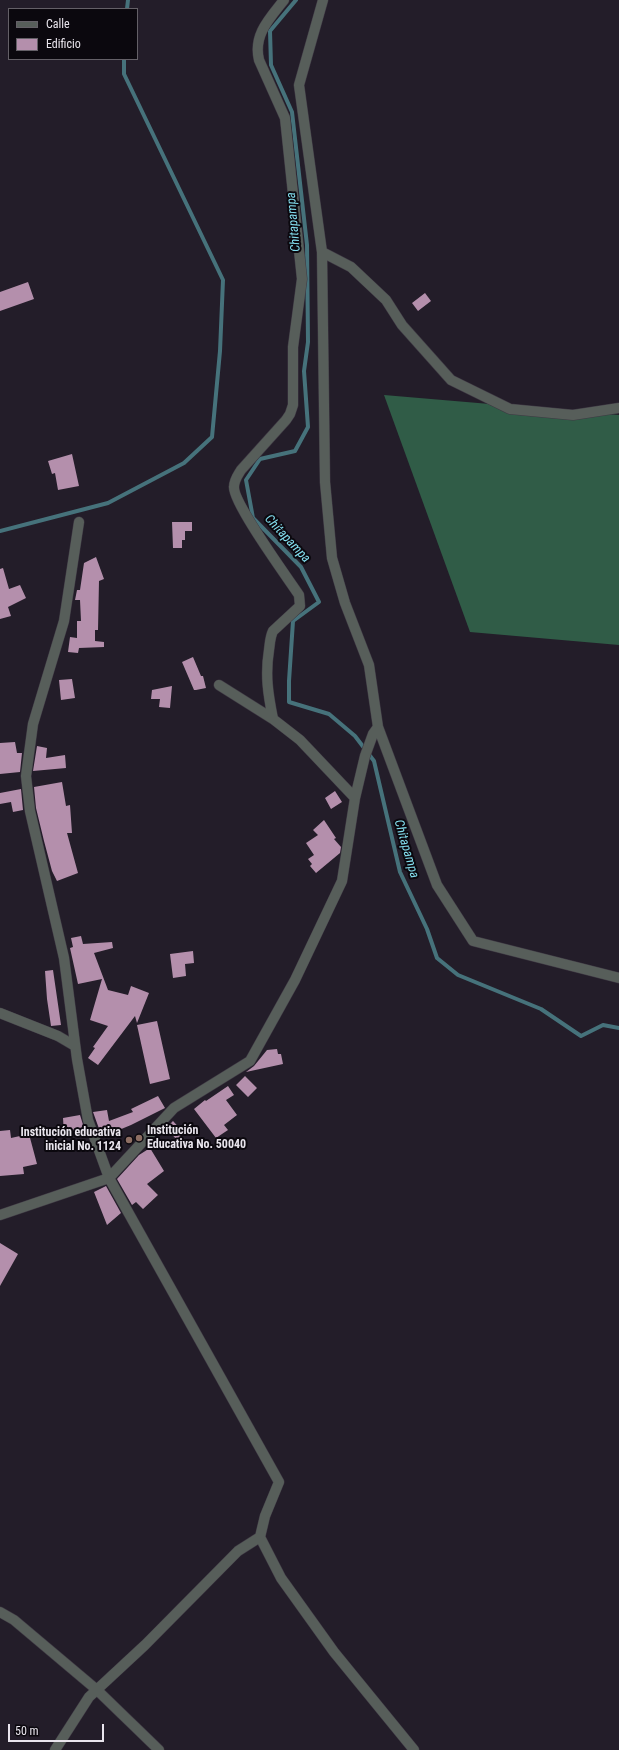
<!DOCTYPE html>
<html>
<head>
<meta charset="utf-8">
<style>
  body { margin:0 }
  #map { position:relative; width:619px; height:1750px; overflow:hidden; background:#231d29; font-family:"Roboto Condensed",sans-serif }
  canvas { display:block }
  .legend { position:absolute; left:8px; top:8px; width:130px; height:52px; box-sizing:border-box; background:#0b080e; border:1px solid #646067; margin:0; padding:5px 7px; list-style:none; font-size:12px; color:#e9e5ed }
  .legend li { display:flex; align-items:center; gap:8px; height:20px }
  .legend b { width:20px; border:1px solid #646067 }
  .scale { position:absolute; left:8px; top:1724px; width:96px; height:18px; box-sizing:border-box; border:2px solid #e9e5ed; border-top:0; padding-left:5px; font-size:12px; line-height:14px; white-space:nowrap; color:#e9e5ed; -webkit-text-stroke:3px #0b080e; paint-order:stroke }
</style>
</head>
<body>
<div id="map">
<canvas width="619" height="1750"></canvas>
<ul class="legend">
<li><b style="height:5px;background:#575e5a"></b>Calle</li>
<li><b style="height:11px;background:#b48fac"></b>Edificio</li>
</ul>
<div class="scale">50 m</div>
</div>
<script>
const ctx = document.querySelector('canvas').getContext('2d');
ctx.lineJoin = 'round';
function fill(path, color) { ctx.fillStyle = color; ctx.fill(path, 'evenodd'); }
function strokePath(path, color, width, dash) { ctx.strokeStyle = color; ctx.lineWidth = width; ctx.lineCap = dash ? 'butt' : 'round'; ctx.setLineDash(dash || []); ctx.stroke(path); }
function write(font, color, halo, rows, align = 'center') {
  ctx.font = font + ' "Roboto Condensed",sans-serif'; ctx.lineWidth = 4; ctx.setLineDash([]); ctx.textBaseline = 'middle'; ctx.strokeStyle = halo; ctx.fillStyle = color; for (const [text, x, y, turn = 0] of rows) {
    ctx.save(); ctx.translate(x, y); ctx.rotate((+turn || 0) * Math.PI / 180); ctx.textAlign = isNaN(turn) ? turn : align; if (halo) ctx.strokeText(text, 0, 0); ctx.fillText(text, 0, 0); ctx.restore();
  }
}
const forest = new Path2D(`
  M 384,395 L 619,415 L 619,645 L 470,632 Z`);
const stream = new Path2D(`
  M 296,0 L 270,31 L 271,65 L 292,112 L 307,245 L 308,342 L 304,371 L 308,427 L 295,451 L 260,459 L 246,480 L 253,518 L 301,567 L 319,602 L 293,621 L 289,681 L 289,702 L 329,714 L 355,736 L 374,761 L 400,872 L 427,929 L 437,958 L 458,975 L 541,1009 L 581,1036 L 603,1025 L 619,1028
  M 127,9 L 128,0
  M 0,531 L 108,503 L 184,463 L 212,437 L 220,351 L 223,280 L 124,74 L 124,59`);
const building = new Path2D(`
  M 28,282 L 34,299 L 0,311 L 0,292 Z
  M 425,293 L 431,301 L 418,311 L 412,303 Z
  M 72,454 L 79,486 L 58,490 L 55,473 L 52,474 L 48,461 Z
  M 172,522 L 192,522 L 192,531 L 185,531 L 185,540 L 182,540 L 182,548 L 173,548 Z
  M 96,557 L 104,579 L 99,581 L 98,630 L 95,630 L 95,641 L 104,642 L 104,647 L 79,648 L 78,653 L 68,652 L 70,637 L 77,638 L 77,621 L 81,621 L 80,600 L 75,600 L 77,590 L 80,590 L 84,563 Z
  M 3,568 L 9,589 L 20,585 L 26,598 L 8,607 L 11,616 L 0,619 L 0,569 Z
  M 193,657 L 201,676 L 203,676 L 206,688 L 196,690 L 194,690 L 182,662 Z
  M 72,679 L 75,698 L 61,700 L 59,680 Z
  M 172,686 L 170,708 L 159,707 L 160,699 L 151,699 L 152,690 Z
  M 15,742 L 17,753 L 22,753 L 20,772 L 0,774 L 0,743 Z
  M 37,746 L 47,748 L 46,758 L 65,755 L 66,768 L 33,771 Z
  M 62,782 L 66,806 L 70,805 L 72,833 L 67,833 L 78,873 L 57,881 L 52,871 L 44,841 L 36,808 L 34,787 Z
  M 21,789 L 23,810 L 13,812 L 11,802 L 0,804 L 0,793 Z
  M 335,791 L 342,802 L 331,809 L 325,798 Z
  M 324,820 L 336,838 L 334,839 L 341,847 L 340,853 L 316,873 L 310,866 L 312,864 L 308,859 L 314,855 L 306,843 L 318,835 L 313,830 Z
  M 81,936 L 83,944 L 112,942 L 113,948 L 94,953 L 108,990 L 128,995 L 131,986 L 149,993 L 137,1023 L 135,1016 L 98,1065 L 88,1058 L 95,1048 L 93,1047 L 108,1026 L 90,1020 L 102,979 L 78,984 L 70,948 L 73,947 L 71,938 Z
  M 193,951 L 194,963 L 185,964 L 186,976 L 173,978 L 170,954 Z
  M 53,970 L 61,1025 L 51,1026 L 47,999 L 45,971 Z
  M 157,1021 L 170,1079 L 150,1084 L 137,1025 Z
  M 277,1049 L 278,1054 L 281,1054 L 283,1064 L 246,1072 L 254,1066 L 267,1050 Z
  M 245,1076 L 257,1088 L 248,1097 L 236,1085 Z
  M 228,1086 L 234,1095 L 226,1100 L 237,1115 L 224,1125 L 228,1130 L 216,1138 L 194,1109 L 205,1100 L 206,1101 Z
  M 158,1096 L 165,1108 L 131,1125 L 102,1137 L 93,1112 L 107,1110 L 109,1121 L 133,1112 L 131,1109 Z
  M 80,1115 L 85,1131 L 64,1134 L 63,1118 Z
  M 173,1121 L 184,1133 L 177,1140 L 166,1128 Z
  M 10,1130 L 11,1138 L 29,1134 L 37,1164 L 23,1167 L 24,1174 L 0,1176 L 0,1131 Z
  M 150,1148 L 164,1171 L 147,1184 L 158,1195 L 143,1209 L 136,1202 L 132,1205 L 117,1179 L 139,1155 Z
  M 106,1186 L 121,1213 L 107,1225 L 94,1192 Z
  M 0,1243 L 18,1254 L 0,1286 Z`);
const minor = new Path2D(`
  M 323,0 L 299,85 L 322,252 L 351,267 L 386,300 L 402,325 L 451,380 L 510,409 L 573,415 L 619,408
  M 322,252 L 325,482 L 332,558 L 345,603 L 369,665 L 378,727 L 437,885 L 473,941 L 619,978
  M 79,522 L 64,621 L 33,724 L 26,776 L 30,811 L 64,958 L 77,1059 L 88,1120 L 109,1178 L 279,1482 L 265,1516 L 260,1537 L 281,1578 L 334,1652 L 414,1750
  M 219,685 L 273,719 L 300,740 L 355,798
  M 273,719 C 268,694 265,675 269,650 C 270,643 270,637 273,631 L 300,606 L 299,595 C 287,577 233,503 234,487 C 234,480 238,475 241,470 L 286,420 L 290,414 L 293,405 L 293,347 L 302,279 L 285,118 L 259,60 C 253,35 269,19 284,0
  M 0,1013 L 58,1036 L 75,1046
  M 0,1215 L 109,1178 L 174,1108 L 250,1061 L 295,980 L 342,881 L 355,798 L 365,756 L 373,734 L 378,727
  M 0,1612 L 14,1620 L 97,1690 L 159,1750
  M 55,1750 L 89,1697 L 145,1645 L 238,1551 L 260,1537`);
const markers = [
  [139,1138,4,"#8d6e63"],
  [129,1140,4,"#8d6e63"]
];
const poiNames = [
  ["Institución",147,1131],
  ["Educativa No. 50040",147,1145],
  ["Institución educativa",121,1133,"right"],
  ["inicial No. 1124",121,1147,"right"]
];
const waterNames = [
  ["Chitapampa",294,222,-95],
  ["Chitapampa",287,539,47],
  ["Chitapampa",406,849,74]
];
fill(forest, '#305c47');
strokePath(stream, '#46727b', 4);
fill(building, '#b48fac');
strokePath(minor, '#3f3944', 11);
strokePath(minor, '#575e5a', 10);
for (const [x, y, r, color] of markers) { const dot = new Path2D(); dot.arc(x, y, r, 0, 2 * Math.PI); ctx.fillStyle = color; ctx.fill(dot); strokePath(dot, '#0b080e', 1.5); }
write('bold 12px', '#e9e5ed', '#0b080e', poiNames, 'left');
write('italic 13px', '#83deee', '#0b080e', waterNames);
</script>
</body>
</html>
